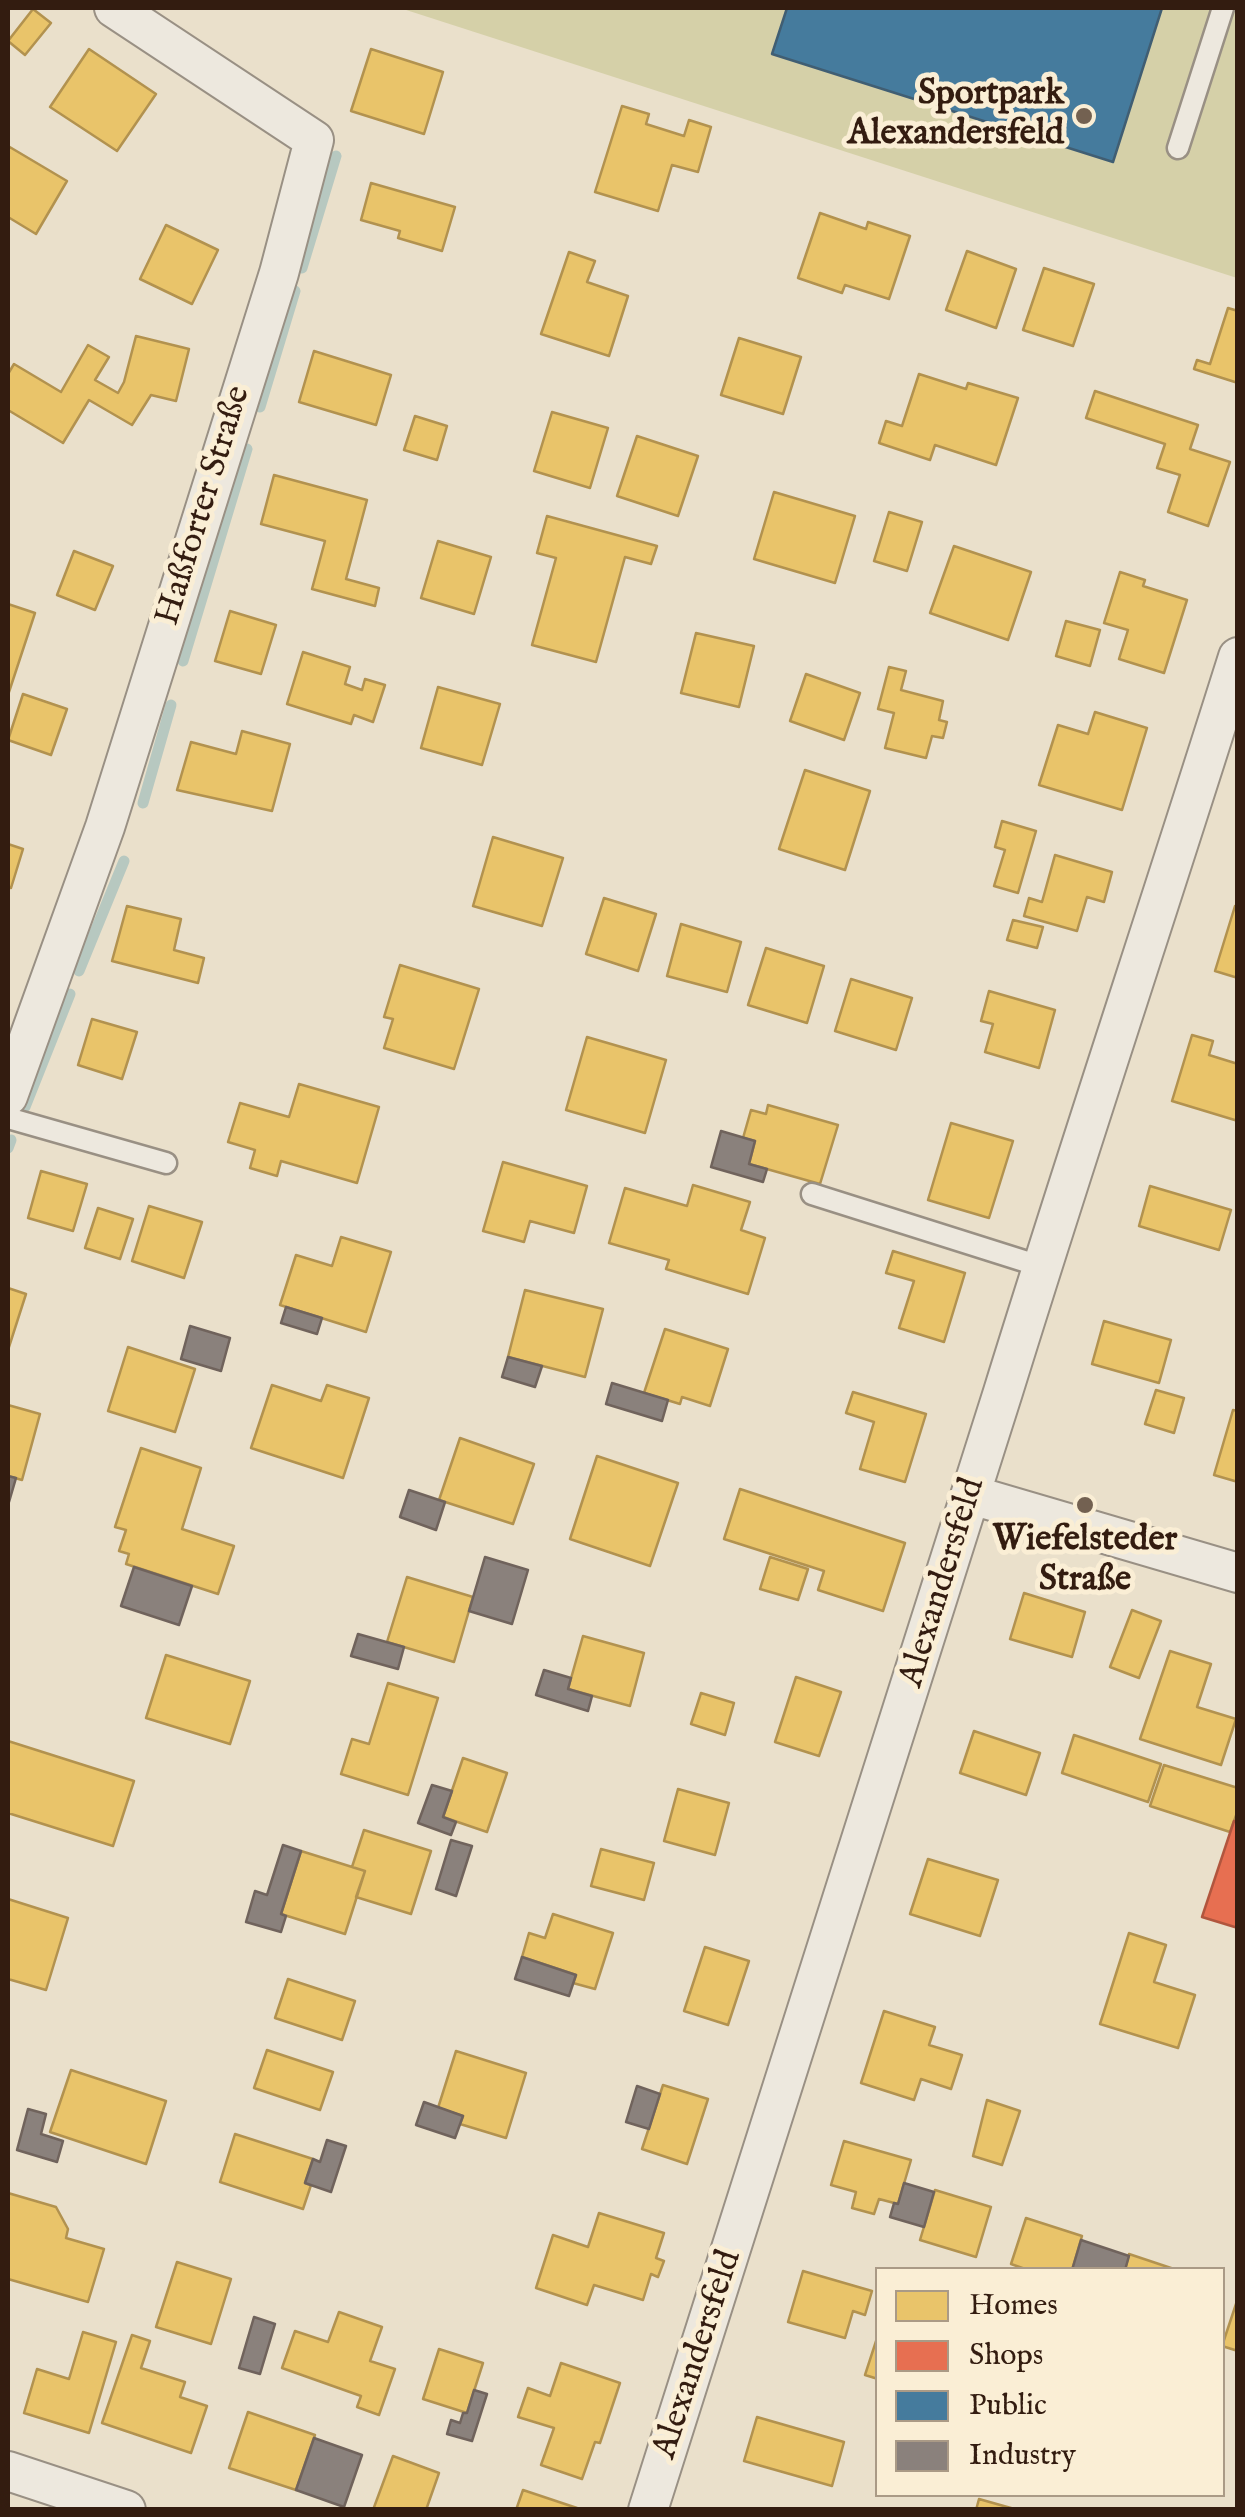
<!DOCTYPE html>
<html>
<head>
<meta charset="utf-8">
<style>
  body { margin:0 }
  #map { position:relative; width:1245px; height:2517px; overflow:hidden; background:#eae0cb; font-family:"IM FELL English",serif }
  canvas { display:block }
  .frame { position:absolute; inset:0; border:10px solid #331c10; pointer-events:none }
  .legend { position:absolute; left:875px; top:2267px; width:350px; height:230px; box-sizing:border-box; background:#faeed5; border:2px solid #aa9a86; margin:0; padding:12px 18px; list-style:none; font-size:30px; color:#331c10 }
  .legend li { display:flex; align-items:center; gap:20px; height:50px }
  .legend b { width:50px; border:2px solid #aa9a86 }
</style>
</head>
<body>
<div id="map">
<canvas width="1245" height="2517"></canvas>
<div class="frame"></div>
<ul class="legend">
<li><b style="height:28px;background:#e9c46a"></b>Homes</li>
<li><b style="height:28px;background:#e76f51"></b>Shops</li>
<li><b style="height:28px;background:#457b9d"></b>Public</li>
<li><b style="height:28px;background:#8a817c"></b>Industry</li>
</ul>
</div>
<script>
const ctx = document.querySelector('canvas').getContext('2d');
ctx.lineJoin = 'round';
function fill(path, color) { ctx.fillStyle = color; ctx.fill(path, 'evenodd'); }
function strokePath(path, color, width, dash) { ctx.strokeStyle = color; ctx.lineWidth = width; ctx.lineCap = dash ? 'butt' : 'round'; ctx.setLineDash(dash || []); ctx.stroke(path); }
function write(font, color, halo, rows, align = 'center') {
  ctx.font = font + ' "IM FELL English",serif'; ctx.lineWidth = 10; ctx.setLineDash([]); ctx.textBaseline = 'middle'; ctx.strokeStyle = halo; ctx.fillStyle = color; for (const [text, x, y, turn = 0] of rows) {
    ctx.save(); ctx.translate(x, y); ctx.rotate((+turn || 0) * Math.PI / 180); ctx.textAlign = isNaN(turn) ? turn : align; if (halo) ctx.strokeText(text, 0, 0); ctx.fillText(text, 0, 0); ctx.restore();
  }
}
const green = new Path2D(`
  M 400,8 L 1237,8 L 1237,278 Z`);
const homes = new Path2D(`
  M 33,9 L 51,23 L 25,55 L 8,41 Z
  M 89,49 L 156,94 L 117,151 L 50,107 Z
  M 371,49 L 443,72 L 424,134 L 351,111 Z
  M 622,106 L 649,114 L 646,124 L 684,136 L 689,120 L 711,127 L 698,172 L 672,165 L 658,211 L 595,192 Z
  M 8,146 L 67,181 L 36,234 L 8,217 Z
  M 371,183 L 455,207 L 442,251 L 398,238 L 400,231 L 361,220 Z
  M 820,213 L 866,229 L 868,222 L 910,236 L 889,299 L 845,285 L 842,293 L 798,278 Z
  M 166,225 L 218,250 L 192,304 L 140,279 Z
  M 967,251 L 1016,269 L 996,328 L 946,310 Z
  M 569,252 L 595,261 L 587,282 L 628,296 L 609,356 L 541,334 Z
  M 1044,268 L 1094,284 L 1073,346 L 1023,330 Z
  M 1228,308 L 1238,311 L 1238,383 L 1194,369 L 1197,360 L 1210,364 Z
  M 136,336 L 189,349 L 176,401 L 151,395 L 132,425 L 89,400 L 63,443 L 8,410 L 8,374 L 14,364 L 61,392 L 88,345 L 109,357 L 95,380 L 118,393 L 124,382 Z
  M 739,338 L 801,357 L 783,414 L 721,395 Z
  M 314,351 L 391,375 L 376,425 L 299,402 Z
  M 919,374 L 966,389 L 968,383 L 1018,398 L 996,465 L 935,445 L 930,460 L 879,443 L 886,421 L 902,426 Z
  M 1095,391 L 1198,425 L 1190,449 L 1230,462 L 1208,526 L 1168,512 L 1180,475 L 1157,468 L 1165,444 L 1086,418 Z
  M 552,412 L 608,428 L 590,488 L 534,471 Z
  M 415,416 L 447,426 L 437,460 L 404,450 Z
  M 637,436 L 698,456 L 678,516 L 617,496 Z
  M 274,475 L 367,500 L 346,579 L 379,588 L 375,606 L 312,589 L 325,541 L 261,524 Z
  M 774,492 L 855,516 L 835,583 L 754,559 Z
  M 889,512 L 922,522 L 907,571 L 874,561 Z
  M 547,516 L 657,546 L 651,564 L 625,557 L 596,662 L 532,645 L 556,558 L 537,553 Z
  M 438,541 L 491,557 L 474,614 L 421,598 Z
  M 954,546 L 1031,572 L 1008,640 L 930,613 Z
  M 74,551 L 113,566 L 95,610 L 57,595 Z
  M 1120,572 L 1145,580 L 1143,586 L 1187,600 L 1164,673 L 1119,659 L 1128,630 L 1104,623 Z
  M 8,604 L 35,613 L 9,692 L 8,691 Z
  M 230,611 L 276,625 L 261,674 L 215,661 Z
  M 1066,621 L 1100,630 L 1090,666 L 1056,656 Z
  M 696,633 L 754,646 L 739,707 L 681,693 Z
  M 303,652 L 350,667 L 345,684 L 362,690 L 365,679 L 385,685 L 373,722 L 354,715 L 351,724 L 287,704 Z
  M 889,667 L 906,671 L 901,690 L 943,701 L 939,720 L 947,722 L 943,738 L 932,736 L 926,758 L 885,748 L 894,713 L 878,709 Z
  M 806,674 L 860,693 L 844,740 L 790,721 Z
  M 438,687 L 500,704 L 482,765 L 421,748 Z
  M 23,694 L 67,709 L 51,755 L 8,740 Z
  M 1095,712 L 1147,728 L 1122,810 L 1039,785 L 1058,725 L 1088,734 Z
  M 242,731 L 290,744 L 272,811 L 177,790 L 191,742 L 236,754 Z
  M 805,770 L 870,791 L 845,870 L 779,849 Z
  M 1002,821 L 1036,831 L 1018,893 L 994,886 L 1005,850 L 995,847 Z
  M 493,837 L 563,858 L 542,926 L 473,906 Z
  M 8,844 L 23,849 L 11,888 L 8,887 Z
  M 1055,855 L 1112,872 L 1104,902 L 1087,897 L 1077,931 L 1024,916 L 1029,898 L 1042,902 Z
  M 604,898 L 656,914 L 638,971 L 586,954 Z
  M 127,906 L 181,919 L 174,950 L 204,958 L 198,983 L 112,961 Z
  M 1235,906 L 1238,907 L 1238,978 L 1215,971 Z
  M 1013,920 L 1043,927 L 1037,948 L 1007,940 Z
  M 681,924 L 741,942 L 727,992 L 667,976 Z
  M 766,948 L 824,966 L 807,1023 L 748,1005 Z
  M 400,965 L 479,989 L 454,1069 L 384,1048 L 393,1019 L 384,1017 Z
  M 851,979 L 912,998 L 896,1050 L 835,1031 Z
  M 989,991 L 1055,1010 L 1039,1068 L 985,1052 L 993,1024 L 981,1021 Z
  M 92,1019 L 137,1032 L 122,1079 L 78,1065 Z
  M 1192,1035 L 1213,1041 L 1209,1055 L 1238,1064 L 1238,1121 L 1172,1101 Z
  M 587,1037 L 666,1060 L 645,1133 L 566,1110 Z
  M 299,1084 L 379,1107 L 357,1183 L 281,1161 L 277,1176 L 250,1168 L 255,1150 L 228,1142 L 240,1103 L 289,1117 Z
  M 768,1105 L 838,1125 L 820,1184 L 749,1164 L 755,1141 L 743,1138 L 751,1110 L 766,1114 Z
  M 951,1123 L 1013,1141 L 989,1218 L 928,1200 Z
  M 503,1162 L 587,1186 L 574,1233 L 530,1221 L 524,1242 L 483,1231 Z
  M 41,1171 L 87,1184 L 73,1231 L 28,1218 Z
  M 693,1185 L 750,1202 L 741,1230 L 765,1238 L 748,1294 L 666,1269 L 669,1260 L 609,1243 L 625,1188 L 687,1206 Z
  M 1150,1186 L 1231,1210 L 1219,1250 L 1139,1226 Z
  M 149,1206 L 202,1222 L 184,1278 L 132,1261 Z
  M 98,1208 L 133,1219 L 120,1259 L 85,1248 Z
  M 341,1237 L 391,1252 L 366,1332 L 280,1305 L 296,1255 L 332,1266 Z
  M 893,1251 L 965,1273 L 944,1342 L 899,1328 L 914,1281 L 886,1273 Z
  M 8,1288 L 26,1294 L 8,1350 Z
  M 525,1290 L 603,1309 L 585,1377 L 508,1357 Z
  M 1104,1321 L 1171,1340 L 1159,1383 L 1092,1364 Z
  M 665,1329 L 728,1349 L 710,1406 L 682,1397 L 680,1404 L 644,1393 Z
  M 128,1347 L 195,1369 L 175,1432 L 108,1411 Z
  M 272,1385 L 321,1401 L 327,1385 L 369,1398 L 343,1478 L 251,1448 Z
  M 1156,1390 L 1184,1398 L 1174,1433 L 1145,1424 Z
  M 853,1392 L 926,1414 L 905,1482 L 860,1469 L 874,1422 L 846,1413 Z
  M 8,1405 L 40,1414 L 22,1480 L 8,1476 Z
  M 1233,1410 L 1238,1411 L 1238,1482 L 1214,1475 Z
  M 460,1438 L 534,1464 L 513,1524 L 439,1500 Z
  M 141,1448 L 201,1468 L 182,1529 L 234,1546 L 218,1594 L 126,1564 L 129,1554 L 119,1551 L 126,1530 L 115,1527 Z
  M 597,1456 L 678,1483 L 650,1566 L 570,1539 Z
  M 740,1489 L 905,1543 L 883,1611 L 818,1590 L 824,1571 L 724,1539 Z
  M 770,1557 L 808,1569 L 798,1600 L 760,1589 Z
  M 407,1577 L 473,1597 L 454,1662 L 387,1642 Z
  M 1024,1593 L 1085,1612 L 1072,1657 L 1010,1639 Z
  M 1132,1610 L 1161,1621 L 1139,1678 L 1110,1667 Z
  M 583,1636 L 644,1653 L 630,1706 L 568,1689 Z
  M 1170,1651 L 1211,1664 L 1197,1707 L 1236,1719 L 1221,1765 L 1140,1739 Z
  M 166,1655 L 250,1681 L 230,1744 L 146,1718 Z
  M 796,1677 L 841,1692 L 819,1756 L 775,1742 Z
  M 388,1683 L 438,1698 L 408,1795 L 341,1774 L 352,1739 L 369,1744 Z
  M 701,1693 L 734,1703 L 725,1735 L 691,1724 Z
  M 974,1731 L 1040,1753 L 1026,1795 L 960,1773 Z
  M 1074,1735 L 1161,1764 L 1148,1802 L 1062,1773 Z
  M 8,1741 L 134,1781 L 113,1846 L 8,1813 Z
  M 463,1758 L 507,1773 L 487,1832 L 443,1817 Z
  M 1164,1765 L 1238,1788 L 1238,1810 L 1230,1832 L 1150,1806 Z
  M 678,1789 L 729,1803 L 715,1855 L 664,1841 Z
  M 364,1830 L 431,1851 L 411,1914 L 356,1897 L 365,1871 L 352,1867 Z
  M 601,1849 L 654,1863 L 644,1900 L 591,1886 Z
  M 301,1851 L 365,1871 L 345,1934 L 281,1914 Z
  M 928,1859 L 998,1880 L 980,1936 L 910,1914 Z
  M 8,1899 L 68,1918 L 46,1990 L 8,1979 Z
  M 553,1914 L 613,1933 L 595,1989 L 573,1983 L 576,1975 L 522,1957 L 529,1933 L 545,1938 Z
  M 1129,1933 L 1166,1945 L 1154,1982 L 1195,1995 L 1178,2048 L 1100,2024 Z
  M 705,1947 L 749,1961 L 728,2025 L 684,2011 Z
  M 288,1979 L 355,2001 L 342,2040 L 275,2018 Z
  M 884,2011 L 935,2027 L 929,2045 L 962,2055 L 951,2089 L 921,2079 L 914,2100 L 861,2083 Z
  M 267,2050 L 333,2072 L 320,2110 L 254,2088 Z
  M 456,2051 L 526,2073 L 506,2138 L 460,2124 L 463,2116 L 438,2108 Z
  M 71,2070 L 166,2101 L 146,2164 L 50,2132 Z
  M 663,2085 L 708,2099 L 687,2164 L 642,2149 Z
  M 987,2100 L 1020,2111 L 1002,2165 L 973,2156 Z
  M 235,2134 L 313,2159 L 305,2183 L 311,2185 L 303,2209 L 220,2182 Z
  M 844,2141 L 911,2160 L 898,2204 L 879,2199 L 874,2214 L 852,2208 L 856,2192 L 831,2185 Z
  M 935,2190 L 991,2207 L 976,2257 L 920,2240 Z
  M 8,2193 L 56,2207 L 68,2229 L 66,2238 L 104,2249 L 88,2302 L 8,2279 Z
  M 599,2213 L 664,2233 L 656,2258 L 664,2261 L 658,2277 L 651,2274 L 643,2300 L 594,2285 L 587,2305 L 536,2288 L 553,2235 L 588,2247 Z
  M 1026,2218 L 1082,2236 L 1072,2270 L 1028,2270 L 1011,2264 Z
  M 1129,2254 L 1177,2270 L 1125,2270 Z
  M 177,2262 L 231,2279 L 211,2344 L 156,2327 Z
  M 803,2271 L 872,2291 L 865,2315 L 853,2311 L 845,2338 L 788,2322 Z
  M 1238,2298 L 1238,2351 L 1222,2346 Z
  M 339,2312 L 382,2327 L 370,2361 L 395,2369 L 379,2415 L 357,2407 L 361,2396 L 282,2368 L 295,2331 L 328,2342 Z
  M 83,2332 L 116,2342 L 89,2433 L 24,2413 L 37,2369 L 69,2379 Z
  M 132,2335 L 150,2341 L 141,2368 L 185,2382 L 180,2397 L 207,2406 L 191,2453 L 102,2423 Z
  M 878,2335 L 878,2379 L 865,2375 Z
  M 439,2349 L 483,2363 L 467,2413 L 423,2399 Z
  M 561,2363 L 620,2383 L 600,2443 L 595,2442 L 582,2479 L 541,2465 L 554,2428 L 518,2417 L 528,2388 L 550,2396 Z
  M 248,2412 L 315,2435 L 296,2490 L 229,2468 Z
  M 757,2417 L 844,2442 L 832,2486 L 744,2461 Z
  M 393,2456 L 439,2473 L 426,2510 L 373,2510 Z
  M 523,2490 L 577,2508 L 576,2510 L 516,2510 Z
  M 979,2499 L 1018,2510 L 976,2510 Z`);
const shops = new Path2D(`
  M 1234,1821 L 1238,1822 L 1238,1928 L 1202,1917 Z`);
const public = new Path2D(`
  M 787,8 L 1162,8 L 1113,162 L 772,54 Z`);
const industry = new Path2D(`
  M 721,1131 L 755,1141 L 749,1164 L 767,1169 L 763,1182 L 711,1167 Z
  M 286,1307 L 322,1318 L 317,1334 L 281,1323 Z
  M 190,1326 L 230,1338 L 221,1371 L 181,1359 Z
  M 508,1357 L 542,1366 L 535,1387 L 502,1377 Z
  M 612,1383 L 668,1400 L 662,1421 L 606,1404 Z
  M 8,1476 L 16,1478 L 9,1502 L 8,1501 Z
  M 409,1490 L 445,1502 L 436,1530 L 400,1517 Z
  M 485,1557 L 528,1570 L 512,1624 L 469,1611 Z
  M 134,1567 L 192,1586 L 179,1625 L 121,1606 Z
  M 358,1634 L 404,1647 L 398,1669 L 351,1656 Z
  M 544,1670 L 571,1678 L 568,1689 L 592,1696 L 588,1711 L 536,1695 Z
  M 432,1785 L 452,1791 L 443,1817 L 456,1822 L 451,1835 L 418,1823 Z
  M 451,1840 L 472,1846 L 456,1896 L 436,1889 Z
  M 283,1845 L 301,1851 L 281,1914 L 286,1916 L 281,1932 L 246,1922 L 255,1891 L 267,1895 Z
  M 522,1957 L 576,1975 L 569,1996 L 515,1979 Z
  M 637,2086 L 660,2094 L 649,2129 L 626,2122 Z
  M 424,2102 L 463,2116 L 455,2138 L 416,2125 Z
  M 28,2109 L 46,2114 L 41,2134 L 63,2141 L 57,2162 L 17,2150 Z
  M 327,2140 L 346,2146 L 331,2192 L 305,2183 L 313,2159 L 320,2162 Z
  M 904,2183 L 934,2192 L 924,2227 L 890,2217 L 894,2203 L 898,2204 Z
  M 1081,2240 L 1129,2256 L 1125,2270 L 1072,2270 Z
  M 254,2317 L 275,2324 L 260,2374 L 239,2368 Z
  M 474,2390 L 487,2394 L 472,2441 L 447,2434 L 451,2420 L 460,2423 L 463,2413 L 467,2413 Z
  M 314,2438 L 362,2455 L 344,2507 L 296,2490 Z`);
const stream = new Path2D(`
  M 302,268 L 336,156
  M 260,407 L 295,291
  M 183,661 L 247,449
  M 143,803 L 171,705
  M 79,971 L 124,861
  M 25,1107 L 70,994
  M 8,1148 L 11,1140`);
const service = new Path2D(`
  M 1178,148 L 1223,8
  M 8,1118 L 166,1163
  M 812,1194 L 1043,1267`);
const minor = new Path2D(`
  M 8,1096 L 105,827 L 279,273 L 314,140 L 114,8
  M 972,1495 L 1238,1573
  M 8,2471 L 126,2510
  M 648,2510 C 769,2138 886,1765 1003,1392 C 1079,1146 1161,902 1238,657`);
const markers = [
  [1084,116,10,"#736151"],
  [1085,1505,10,"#736151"]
];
const poiNames = [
  ["Sportpark",1064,96],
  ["Alexandersfeld",1064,136],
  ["Wiefelsteder",1085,1542,"center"],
  ["Straße",1085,1582,"center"]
];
const streetNames = [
  ["Haßforter Straße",205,506,-73],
  ["Alexandersfeld",944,1583,-73],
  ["Alexandersfeld",699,2355,-72]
];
fill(green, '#d5d0a8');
fill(homes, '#e9c46a');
strokePath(homes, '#b2924f', 2.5);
fill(shops, '#e76f51');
strokePath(shops, '#b1563e', 2.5);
fill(public, '#457b9d');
strokePath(public, '#405e73', 2.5);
fill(industry, '#8a817c');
strokePath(industry, '#70635c', 2.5);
strokePath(stream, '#b7c8c0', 11);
strokePath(service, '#999084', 25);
strokePath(minor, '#999084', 42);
strokePath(service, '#ede8de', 20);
strokePath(minor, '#ede8de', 38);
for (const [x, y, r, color] of markers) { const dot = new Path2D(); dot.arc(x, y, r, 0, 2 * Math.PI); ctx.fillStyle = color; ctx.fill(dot); strokePath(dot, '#faeed5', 4); }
write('bold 35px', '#331c10', '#faeed5', poiNames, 'right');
write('35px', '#331c10', '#faeed5', streetNames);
</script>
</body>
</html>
